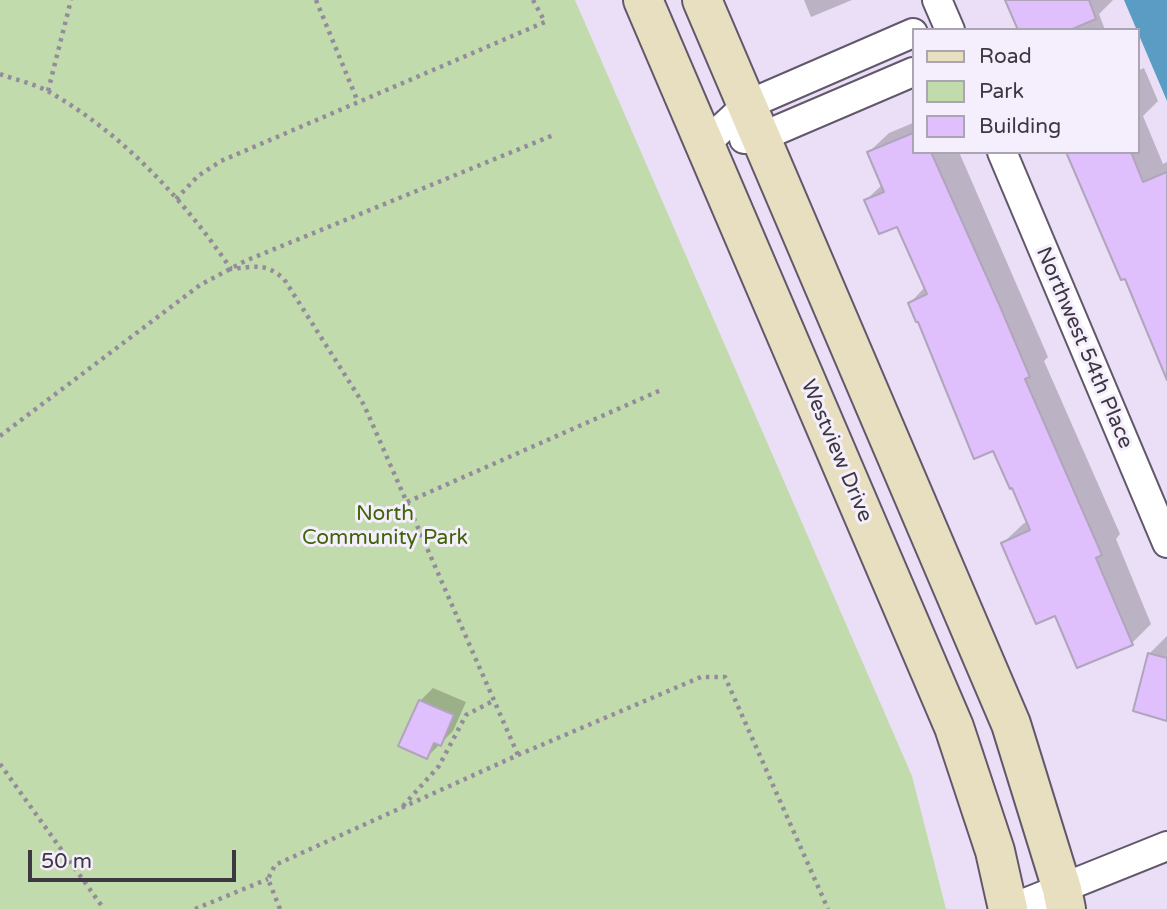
<!DOCTYPE html>
<html>
<head>
<meta charset="utf-8">
<style>
  body { margin:0 }
  #map { position:relative; width:1167px; height:909px; overflow:hidden; background:#eadff6; font-family:"Varela Round",sans-serif }
  canvas { display:block }
  .legend { position:absolute; left:912px; top:28px; width:228px; height:126px; box-sizing:border-box; background:#f5eefc; border:2px solid #aba5b1; margin:0; padding:9px 12px; list-style:none; font-size:21px; color:#3c3740 }
  .legend li { display:flex; align-items:center; gap:14px; height:35px }
  .legend b { width:35px; border:2px solid #aba5b1 }
  .scale { position:absolute; left:28px; top:850px; width:208px; height:32px; box-sizing:border-box; border:4px solid #3c3740; border-top:0; padding-left:9px; font-size:21px; line-height:24px; white-space:nowrap; color:#3c3740; -webkit-text-stroke:5px #f5eefc; paint-order:stroke }
</style>
</head>
<body>
<div id="map">
<canvas width="1167" height="909"></canvas>
<ul class="legend">
<li><b style="height:9px;background:#e8dfc0"></b>Road</li>
<li><b style="height:19px;background:#c2dbac"></b>Park</li>
<li><b style="height:19px;background:#dfbffc"></b>Building</li>
</ul>
<div class="scale">50 m</div>
</div>
<script>
const ctx = document.querySelector('canvas').getContext('2d');
ctx.lineJoin = 'round';
function fill(path, color) { ctx.fillStyle = color; ctx.fill(path, 'evenodd'); }
function strokePath(path, color, width, dash) { ctx.strokeStyle = color; ctx.lineWidth = width; ctx.lineCap = dash ? 'butt' : 'round'; ctx.setLineDash(dash || []); ctx.stroke(path); }
function write(font, color, halo, rows, align = 'center') {
  ctx.font = font + ' "Varela Round",sans-serif'; ctx.lineWidth = 6; ctx.setLineDash([]); ctx.textBaseline = 'middle'; ctx.strokeStyle = halo; ctx.fillStyle = color; for (const [text, x, y, turn = 0] of rows) {
    ctx.save(); ctx.translate(x, y); ctx.rotate((+turn || 0) * Math.PI / 180); ctx.textAlign = isNaN(turn) ? turn : align; if (halo) ctx.strokeText(text, 0, 0); ctx.fillText(text, 0, 0); ctx.restore();
  }
}
const green = new Path2D(`
  M 0,0 L 575,0 L 912,776 L 946,909 L 0,909 Z`);
const water = new Path2D(`
  M 1124,0 L 1167,0 L 1167,101 Z`);
const shadow = new Path2D(`
  M 804,0 L 852,0 L 811,17 Z
  M 1007,0 L 1113,0 L 1099,14 L 1105,30 L 1015,30 L 1018,27 Z
  M 1144,68 L 1158,101 L 1143,116 L 1163,164 L 1167,162 L 1167,377 L 1126,276 L 1067,152 L 1137,152 L 1137,71 Z
  M 913,123 L 913,152 L 959,152 L 1048,357 L 1044,361 L 1120,534 L 1116,539 L 1151,624 L 1132,643 L 1056,613 L 1003,543 L 1023,524 L 1028,521 L 994,448 L 910,303 L 925,287 L 898,224 L 866,200 L 883,184 L 869,152 L 889,133 Z
  M 1167,636 L 1167,719 L 1149,654 Z
  M 433,688 L 466,702 L 453,731 L 427,757 L 420,701 Z`);
const building = new Path2D(`
  M 1005,0 L 1089,0 L 1096,19 L 1070,30 L 1018,30 Z
  M 913,133 L 913,152 L 931,152 L 999,304 L 1030,377 L 1025,379 L 1102,555 L 1096,558 L 1133,645 L 1077,668 L 1055,616 L 1036,624 L 1001,543 L 1030,530 L 1012,488 L 1010,489 L 993,451 L 974,459 L 918,322 L 916,322 L 908,303 L 927,294 L 897,227 L 879,234 L 864,200 L 884,192 L 867,152 Z
  M 1066,152 L 1131,152 L 1143,182 L 1167,172 L 1167,380 L 1125,279 L 1121,280 Z
  M 1148,653 L 1167,658 L 1167,721 L 1133,711 Z
  M 419,700 L 454,715 L 441,746 L 434,743 L 427,759 L 398,746 Z`);
const path = new Path2D(`
  M 316,0 L 358,102
  M 0,74 C 16,80 36,84 51,93 C 124,135 184,200 231,269 C 254,267 265,262 284,279 L 364,405 L 518,755
  M 48,91 L 71,0
  M 176,199 L 198,176 L 221,161 L 545,22 L 533,0
  M 0,436 L 200,285 L 245,261 L 556,134
  M 407,502 L 661,390
  M 0,764 L 104,909
  M 403,806 L 439,766 L 466,715 L 493,701
  M 195,909 L 268,879
  M 280,909 L 268,879 L 275,865 L 518,755 L 701,677 L 725,677 L 828,909`);
const street = new Path2D(`
  M 937,0 L 950,30
  M 744,139 L 761,137 L 913,72
  M 705,144 L 747,105 L 913,33
  M 1002,152 L 1167,543
  M 1010,909 L 1167,846`);
const secondary = new Path2D(`
  M 643,0 L 954,727 L 995,851 L 1008,909
  M 702,0 L 1011,724 L 1062,889 L 1066,909`);
const streetNames = [
  ["Northwest 54th Place",1084,348,67],
  ["Westview Drive",836,451,67]
];
const parkNames = [
  ["North",385,514],
  ["Community Park",385,538]
];
fill(green, '#c2dbac');
fill(water, '#5a9cc4');
fill(shadow, '#0003');
fill(building, '#dfbffc');
strokePath(building, '#b0a5bb', 2);
strokePath(street, '#62586b', 32);
strokePath(secondary, '#62586b', 42);
strokePath(path, '#948c9c', 4.5, [3.5, 5]);
strokePath(street, '#fff', 28);
strokePath(secondary, '#e8dfc0', 38);
write('21px', '#3c3740', '#f5eefc', streetNames);
write('21px', '#3f6306', '#f5eefc', parkNames);
</script>
</body>
</html>
